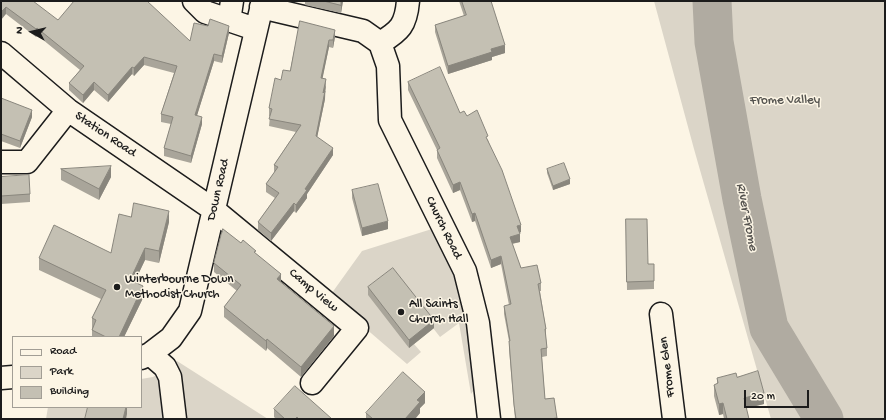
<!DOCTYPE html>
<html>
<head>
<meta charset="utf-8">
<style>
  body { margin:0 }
  #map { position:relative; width:886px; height:420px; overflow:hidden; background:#fcf5e5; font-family:"Gochi Hand",sans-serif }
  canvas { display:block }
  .frame { position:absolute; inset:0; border:2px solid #1c1c1c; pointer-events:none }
  .legend { position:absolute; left:12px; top:336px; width:130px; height:72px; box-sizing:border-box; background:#fcf5e5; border:1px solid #a29e95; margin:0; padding:5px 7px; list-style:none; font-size:12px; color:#1c1c1c }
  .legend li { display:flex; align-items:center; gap:8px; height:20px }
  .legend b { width:20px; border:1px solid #a29e95 }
  .north { position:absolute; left:12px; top:12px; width:40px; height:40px; -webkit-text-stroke:3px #fcf5e5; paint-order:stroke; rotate:278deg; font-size:11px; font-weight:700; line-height:16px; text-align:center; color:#1c1c1c }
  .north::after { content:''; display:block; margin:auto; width:14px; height:18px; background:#1c1c1c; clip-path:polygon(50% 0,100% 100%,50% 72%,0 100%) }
  .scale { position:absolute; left:744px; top:390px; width:65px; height:18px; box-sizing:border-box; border:2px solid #1c1c1c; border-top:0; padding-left:5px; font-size:12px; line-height:14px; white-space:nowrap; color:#1c1c1c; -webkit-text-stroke:3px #fcf5e5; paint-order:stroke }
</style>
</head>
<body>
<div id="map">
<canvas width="886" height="420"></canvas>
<div class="frame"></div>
<ul class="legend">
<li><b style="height:5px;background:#fcf5e5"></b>Road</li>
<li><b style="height:11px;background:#dbd5c8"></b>Park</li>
<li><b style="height:11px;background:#c4c0b3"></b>Building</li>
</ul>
<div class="north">N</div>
<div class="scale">20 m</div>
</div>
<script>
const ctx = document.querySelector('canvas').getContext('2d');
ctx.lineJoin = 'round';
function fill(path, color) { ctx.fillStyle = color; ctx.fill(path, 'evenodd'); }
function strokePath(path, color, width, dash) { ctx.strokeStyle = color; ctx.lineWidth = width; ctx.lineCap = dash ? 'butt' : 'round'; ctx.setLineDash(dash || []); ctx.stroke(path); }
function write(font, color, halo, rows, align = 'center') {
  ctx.font = font + ' "Gochi Hand",sans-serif'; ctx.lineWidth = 3; ctx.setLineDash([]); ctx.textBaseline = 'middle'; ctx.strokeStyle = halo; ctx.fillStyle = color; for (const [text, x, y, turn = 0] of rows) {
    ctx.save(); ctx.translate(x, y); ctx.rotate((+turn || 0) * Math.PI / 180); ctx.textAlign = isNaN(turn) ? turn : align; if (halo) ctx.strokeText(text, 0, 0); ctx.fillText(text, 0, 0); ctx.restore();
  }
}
const green = new Path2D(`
  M 654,1 L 885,1 L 885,419 L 771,419 L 694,149 Z
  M 435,228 L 465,281 L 478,385 L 471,394 L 459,323 L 440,337 L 433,328 L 414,344 L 421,352 L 407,364 L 329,297 L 362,251 Z
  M 177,361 L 268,419 L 46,419 L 48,407 L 141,407 L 141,379 L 153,377 Z`);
const river = new Path2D(`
  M 712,1 L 714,42 L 742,199 L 769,328 L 824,419`);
const minor = new Path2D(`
  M 194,1 L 205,12 L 255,29
  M 261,7 L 363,31 L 380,43 L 388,66 L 390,120 L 465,271 L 478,323 L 489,419
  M 229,21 L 232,1
  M 380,43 C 400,31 406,25 408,1
  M 1,53 L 68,110 L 214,210 L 357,328 L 312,383
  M 1,162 L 27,162 L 68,110
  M 661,314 L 674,419
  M 150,354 L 165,367 L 170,377 L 175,419
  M 141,358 L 150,354 L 171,338 L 190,311 L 263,1
  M 1,378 L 13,377`);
const wall = new Path2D(`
  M 1,1 L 58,20 L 190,41 L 229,33 L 222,63 L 214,61 L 197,115 L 202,124 L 191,163 L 164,156 L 164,148 L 171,124 L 161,122 L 161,114 L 174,73 L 144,65 L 134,76 L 132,74 L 108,102 L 94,90 L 83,103 L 69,90 L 69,83 L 80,70 L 37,35 L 36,37 L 6,14 Z
  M 305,1 L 343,1 L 341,13 L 305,5 Z
  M 459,1 L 491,1 L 505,53 L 492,57 L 492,60 L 448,74 L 435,32 L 435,25 L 464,16 Z
  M 300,21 L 335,37 L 333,48 L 329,47 L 322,79 L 326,87 L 325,91 L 325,99 L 317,137 L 333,155 L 307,194 L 307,198 L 296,213 L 294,211 L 271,241 L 258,230 L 258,222 L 275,198 L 266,192 L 266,184 L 274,173 L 274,165 L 296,132 L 269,126 L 270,116 L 269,116 L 269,108 L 281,80 L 290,71 Z
  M 408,82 L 460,113 L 467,116 L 488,140 L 521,232 L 519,233 L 520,242 L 512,244 L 521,268 L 541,283 L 541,291 L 540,291 L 546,329 L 546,337 L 547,348 L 547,356 L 542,357 L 545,399 L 554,398 L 557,419 L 515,419 L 509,349 L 509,341 L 504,314 L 504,306 L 509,305 L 501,264 L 491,268 L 475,221 L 472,222 L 460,190 L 453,193 L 437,158 L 437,150 L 408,90 Z
  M 1,98 L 32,117 L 20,148 L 1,141 Z
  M 61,169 L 111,177 L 99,200 L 61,180 Z
  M 547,169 L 570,184 L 553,190 L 547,173 Z
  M 1,177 L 30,194 L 30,202 L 1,204 Z
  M 352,190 L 388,229 L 362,236 L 352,198 Z
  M 131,217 L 169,222 L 159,263 L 145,260 L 134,282 L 143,298 L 124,337 L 92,337 L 92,318 L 101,299 L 39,270 L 39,258 L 111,253 Z
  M 626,219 L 648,264 L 654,264 L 654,289 L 627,290 Z
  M 241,243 L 256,254 L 281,282 L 334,336 L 301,377 L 267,348 L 266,351 L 224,317 L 224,307 L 237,291 L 214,272 L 214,263 Z
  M 368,287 L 434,328 L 409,348 L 368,295 Z
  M 737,377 L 764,404 L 746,408 L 749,419 L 724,419 L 723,414 L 719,415 L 714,396 L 714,385 L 717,384 L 717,378 Z
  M 425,403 L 420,408 L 420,413 L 415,419 L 366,419 L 366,413 Z
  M 274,409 L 332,419 L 276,419 L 274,417 Z`);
const shadedWall = new Path2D(`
  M 341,1 L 343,1 L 341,13 Z
  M 6,7 L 6,14 L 1,20 L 1,12 Z
  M 229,26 L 229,33 L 222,63 L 222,56 Z
  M 37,28 L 37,35 L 36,37 L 36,29 Z
  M 335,30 L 335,37 L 333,48 L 333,40 Z
  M 329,40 L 329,47 L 321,86 L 321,78 Z
  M 505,45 L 505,53 L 492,57 L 492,60 L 448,74 L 448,66 L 491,49 Z
  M 214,54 L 214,61 L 195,122 L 195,115 Z
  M 144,57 L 144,65 L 134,76 L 134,68 Z
  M 132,67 L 132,74 L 108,102 L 108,95 Z
  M 326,79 L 325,99 L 316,143 L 316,136 L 323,93 Z
  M 94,82 L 94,90 L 83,103 L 83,95 Z
  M 32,110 L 32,117 L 20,148 L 20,141 Z
  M 202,117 L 202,124 L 191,163 L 191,156 Z
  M 333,148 L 333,155 L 307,194 L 307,198 L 296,213 L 296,205 L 305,189 Z
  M 111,166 L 111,177 L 99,200 L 99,189 Z
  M 570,179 L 570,184 L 553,190 L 553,186 Z
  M 460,182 L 460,190 L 453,193 L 453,185 Z
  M 294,203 L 294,211 L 271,241 L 271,233 Z
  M 169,211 L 169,222 L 159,263 L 159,251 Z
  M 475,213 L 475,221 L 472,222 L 472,214 Z
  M 388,221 L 388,229 L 362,236 L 362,228 Z
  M 521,225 L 521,232 L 517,234 L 517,226 Z
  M 520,234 L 520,242 L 510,244 L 510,237 Z
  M 145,248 L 145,260 L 130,292 L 130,280 Z
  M 501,256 L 501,264 L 491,268 L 491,260 Z
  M 281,274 L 281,284 L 277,279 Z
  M 143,286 L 143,298 L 124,337 L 119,337 Z
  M 434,320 L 434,328 L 409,348 L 409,340 Z
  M 334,326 L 334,336 L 301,377 L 301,367 Z
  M 267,339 L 267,348 L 266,351 L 266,341 Z
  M 425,392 L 425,403 L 420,408 L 420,413 L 415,419 L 405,419 L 417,400 Z
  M 764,393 L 764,404 L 744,409 L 744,398 Z
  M 723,403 L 723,414 L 719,415 L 719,404 Z
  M 126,407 L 127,407 L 127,414 L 126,419 L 123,419 Z`);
const building = new Path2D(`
  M 1,1 L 33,1 L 58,20 L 74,1 L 147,1 L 190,41 L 194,23 L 208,26 L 210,19 L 229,26 L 222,56 L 214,54 L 195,115 L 202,117 L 191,156 L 164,148 L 173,117 L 161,114 L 177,66 L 144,57 L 134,68 L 132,67 L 108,95 L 94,82 L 83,95 L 69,83 L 84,66 L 37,28 L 36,29 L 6,7 L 1,12 Z
  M 324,1 L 341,1 L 341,5 Z
  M 462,1 L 491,1 L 505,45 L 491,49 L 492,52 L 448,66 L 435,25 L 466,15 Z
  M 300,21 L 335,30 L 333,40 L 329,40 L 321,78 L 326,79 L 323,93 L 325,91 L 316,136 L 333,148 L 305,189 L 307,190 L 296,205 L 294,203 L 271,233 L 258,222 L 279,193 L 266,184 L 278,167 L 274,165 L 301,125 L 269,119 L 272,109 L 269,108 L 275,78 L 281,80 L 283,70 L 290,71 Z
  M 440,67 L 460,113 L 464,111 L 467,116 L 477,110 L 488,136 L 486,137 L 502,170 L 521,225 L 517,226 L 520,234 L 510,237 L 521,268 L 537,265 L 541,283 L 538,284 L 546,329 L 545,329 L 547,348 L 541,349 L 545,399 L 554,398 L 557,418 L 550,419 L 516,419 L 514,405 L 509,341 L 510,341 L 504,306 L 511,304 L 501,256 L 491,260 L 475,213 L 472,214 L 460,182 L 453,185 L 437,150 L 440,148 L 408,82 Z
  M 1,98 L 32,110 L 20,141 L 1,134 Z
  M 564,163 L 570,179 L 553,186 L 547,169 Z
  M 111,166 L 99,189 L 61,169 Z
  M 29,175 L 30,194 L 1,196 L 1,177 Z
  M 378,184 L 388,221 L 362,228 L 352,190 Z
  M 134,203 L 169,211 L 159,251 L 145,248 L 130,280 L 143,286 L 119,337 L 106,337 L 92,330 L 96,320 L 92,318 L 106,290 L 39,258 L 54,225 L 111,253 L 119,214 L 131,217 Z
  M 626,219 L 647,219 L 648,264 L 654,264 L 654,281 L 627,282 Z
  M 223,229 L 241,243 L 243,240 L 256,251 L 254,252 L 281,274 L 277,279 L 334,326 L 301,367 L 267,339 L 266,341 L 224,307 L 241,285 L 214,263 Z
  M 393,268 L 434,320 L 409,340 L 368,287 Z
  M 758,371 L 764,393 L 744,398 L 749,419 L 727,419 L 723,403 L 719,404 L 714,385 L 718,383 L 717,378 L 736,373 L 737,377 Z
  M 403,372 L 425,392 L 417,400 L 420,402 L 405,419 L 373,419 L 366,413 Z
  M 295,386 L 332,419 L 299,419 L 297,417 L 295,419 L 285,419 L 274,409 Z
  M 88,407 L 126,407 L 123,419 L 85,419 Z`);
const markers = [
  [117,287,4,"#1c1c1c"],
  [401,312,4,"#1c1c1c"]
];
const parkNames = [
  ["Frome Valley",785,101]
];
const streetNames = [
  ["Station Road",105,135,34],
  ["Down Road",219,190,-77],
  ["Church Road",443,228,64],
  ["Camp View",313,291,40],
  ["Frome Glen",668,367,-97]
];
const poiNames = [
  ["Winterbourne Down",125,280],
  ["Methodist Church",125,295],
  ["All Saints",409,305],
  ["Church Hall",409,320]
];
const waterNames = [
  ["River Frome",746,217,79]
];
fill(green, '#dbd5c8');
strokePath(river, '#b0aba1', 39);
strokePath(minor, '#1c1c1c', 25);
strokePath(minor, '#fcf5e5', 22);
fill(wall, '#a9a59a');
fill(shadedWall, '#89867d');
fill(building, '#c4c0b3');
strokePath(building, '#89867d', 1);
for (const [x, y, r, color] of markers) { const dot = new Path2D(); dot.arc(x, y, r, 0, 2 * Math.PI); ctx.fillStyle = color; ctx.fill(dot); strokePath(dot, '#fcf5e5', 1.5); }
write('13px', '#555450', '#fcf5e5', parkNames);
write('13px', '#1c1c1c', '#fcf5e5', streetNames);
write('13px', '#1c1c1c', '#fcf5e5', poiNames, 'left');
write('italic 14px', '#575551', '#fcf5e5', waterNames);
</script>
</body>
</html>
